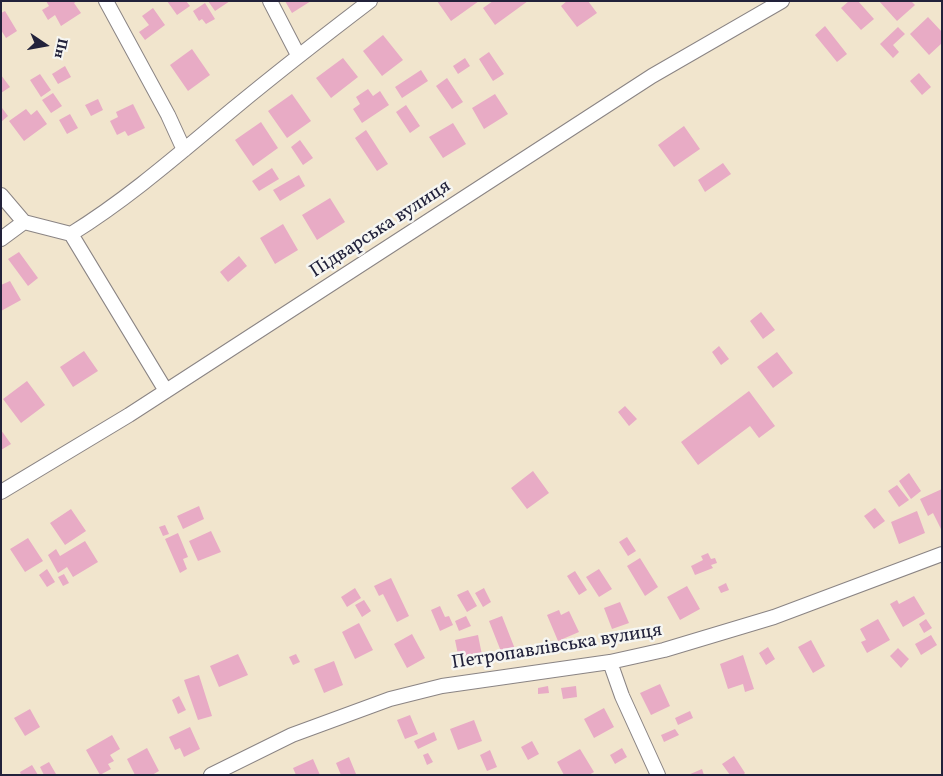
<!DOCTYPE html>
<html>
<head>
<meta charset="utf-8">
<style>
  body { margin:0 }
  #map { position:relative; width:943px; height:776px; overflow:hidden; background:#f1e5cd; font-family:Vollkorn,serif }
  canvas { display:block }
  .frame { position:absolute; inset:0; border:2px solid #22223b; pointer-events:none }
  .north { position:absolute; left:20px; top:20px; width:50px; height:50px; -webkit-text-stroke:4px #f6f6f2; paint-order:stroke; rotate:102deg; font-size:14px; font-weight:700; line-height:20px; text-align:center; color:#22223b }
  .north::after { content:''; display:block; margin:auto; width:18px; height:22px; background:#22223b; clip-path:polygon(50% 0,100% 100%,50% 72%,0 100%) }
</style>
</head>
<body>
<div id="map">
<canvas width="943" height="776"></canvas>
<div class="frame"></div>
<div class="north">Пн</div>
</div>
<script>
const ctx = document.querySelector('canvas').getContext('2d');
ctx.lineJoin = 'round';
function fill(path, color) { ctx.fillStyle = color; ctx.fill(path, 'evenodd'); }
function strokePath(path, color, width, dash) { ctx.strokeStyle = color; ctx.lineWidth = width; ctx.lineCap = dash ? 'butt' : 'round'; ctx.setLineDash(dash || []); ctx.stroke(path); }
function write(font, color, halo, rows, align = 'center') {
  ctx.font = font + ' Vollkorn,serif'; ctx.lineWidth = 5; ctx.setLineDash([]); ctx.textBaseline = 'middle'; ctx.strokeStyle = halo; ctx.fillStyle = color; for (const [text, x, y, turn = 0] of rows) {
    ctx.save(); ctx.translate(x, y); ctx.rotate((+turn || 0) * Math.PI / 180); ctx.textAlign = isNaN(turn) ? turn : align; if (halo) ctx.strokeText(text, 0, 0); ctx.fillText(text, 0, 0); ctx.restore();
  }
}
const building = new Path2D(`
  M 46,1 L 77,1 L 74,3 L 81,13 L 61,26 L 55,15 L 48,20 L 42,10 L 49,6 Z
  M 167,1 L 186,1 L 190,6 L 177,15 Z
  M 208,1 L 230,1 L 215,11 Z
  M 285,1 L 311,1 L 292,13 Z
  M 437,1 L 479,1 L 451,21 Z
  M 493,1 L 528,1 L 495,25 L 483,8 Z
  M 567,1 L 588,1 L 597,13 L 577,27 L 561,6 Z
  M 849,1 L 858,1 L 874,19 L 861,30 L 841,8 Z
  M 879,1 L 911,1 L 915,5 L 897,21 Z
  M 205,3 L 215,19 L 206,24 L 202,19 L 199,21 L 193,11 Z
  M 153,8 L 165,25 L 145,40 L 139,32 L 149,25 L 142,16 Z
  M 5,11 L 17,31 L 6,38 L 1,30 L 1,13 Z
  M 928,17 L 942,32 L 942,43 L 929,55 L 910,34 Z
  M 825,26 L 847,54 L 837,62 L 815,35 Z
  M 898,27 L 905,34 L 893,45 L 899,52 L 893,58 L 880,44 Z
  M 383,35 L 403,60 L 382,76 L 363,51 Z
  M 192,49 L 210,75 L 188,91 L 170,65 Z
  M 489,52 L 504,74 L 493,81 L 479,59 Z
  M 343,58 L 358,77 L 331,98 L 316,78 Z
  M 465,58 L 470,66 L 458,74 L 453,66 Z
  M 65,66 L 71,77 L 58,84 L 52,74 Z
  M 421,70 L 428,81 L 402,98 L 395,87 Z
  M 919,73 L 931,87 L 922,95 L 910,81 Z
  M 40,74 L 51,90 L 41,97 L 30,80 Z
  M 1,75 L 10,87 L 1,93 Z
  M 447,78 L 463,102 L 452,109 L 436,86 Z
  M 368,89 L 373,96 L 380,91 L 389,105 L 362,123 L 353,109 L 360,104 L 356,97 Z
  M 53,93 L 62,106 L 51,113 L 42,100 Z
  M 292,94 L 311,121 L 287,138 L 268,111 Z
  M 495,94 L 508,114 L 484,129 L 472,108 Z
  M 98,99 L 103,110 L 91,116 L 85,105 Z
  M 133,104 L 145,128 L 128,136 L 125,131 L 117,135 L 110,121 L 118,117 L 116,112 Z
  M 406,105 L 420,126 L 410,133 L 396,112 Z
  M 2,108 L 8,116 L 1,122 L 1,109 Z
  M 26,109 L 31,115 L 37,110 L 47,124 L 24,141 L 9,121 Z
  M 70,114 L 78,128 L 67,134 L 59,120 Z
  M 261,122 L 278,148 L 253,166 L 235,140 Z
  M 453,123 L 466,144 L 443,158 L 429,137 Z
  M 684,126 L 700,149 L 674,167 L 658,145 Z
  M 366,130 L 388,164 L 377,171 L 355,138 Z
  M 300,140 L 313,158 L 303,165 L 291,147 Z
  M 723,163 L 731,174 L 705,192 L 698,180 Z
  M 272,168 L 279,179 L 259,191 L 252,181 Z
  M 299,175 L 305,186 L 280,201 L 273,190 Z
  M 330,198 L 345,222 L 317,240 L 302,215 Z
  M 283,224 L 298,250 L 275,264 L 260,238 Z
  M 19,252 L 38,278 L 28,286 L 8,259 Z
  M 239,256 L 247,266 L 228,282 L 220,272 Z
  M 10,281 L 21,300 L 1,311 L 1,285 Z
  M 761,312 L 775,330 L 763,339 L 750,321 Z
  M 719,346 L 729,359 L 721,365 L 712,352 Z
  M 84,351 L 98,371 L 73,387 L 60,367 Z
  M 777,352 L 793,373 L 773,388 L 757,367 Z
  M 27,381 L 45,405 L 21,423 L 3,399 Z
  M 749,391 L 775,426 L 759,438 L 750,426 L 698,465 L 681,442 Z
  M 625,406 L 637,419 L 629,426 L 618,412 Z
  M 1,430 L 11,444 L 1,450 Z
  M 533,471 L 549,493 L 527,509 L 511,488 Z
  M 909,473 L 921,491 L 911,499 L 899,481 Z
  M 897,485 L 909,500 L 899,507 L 888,491 Z
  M 942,489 L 942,531 L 933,513 L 928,516 L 920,499 Z
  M 199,506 L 204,519 L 183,529 L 177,516 Z
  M 875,508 L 885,521 L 874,529 L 864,516 Z
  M 71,509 L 86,531 L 65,545 L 50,523 Z
  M 917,511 L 925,533 L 899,544 L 891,522 Z
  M 165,525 L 169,534 L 163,536 L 159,527 Z
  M 211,531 L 221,552 L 198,561 L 189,541 Z
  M 178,533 L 188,557 L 183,559 L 187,569 L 180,573 L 165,539 Z
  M 627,537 L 636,551 L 628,556 L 619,542 Z
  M 28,538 L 43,561 L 25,572 L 10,549 Z
  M 85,541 L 98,562 L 73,577 L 67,567 L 58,573 L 48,555 L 56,549 L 60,556 Z
  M 708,553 L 711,559 L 715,558 L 717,563 L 711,565 L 713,568 L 695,575 L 691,566 L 703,560 L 701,556 Z
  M 640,558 L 658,587 L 645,596 L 627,566 Z
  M 47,569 L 55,582 L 47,587 L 39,575 Z
  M 599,569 L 612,589 L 599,597 L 586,577 Z
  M 575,571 L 587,590 L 579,595 L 567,576 Z
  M 64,574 L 69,583 L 63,586 L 58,577 Z
  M 391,578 L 409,616 L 397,622 L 383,594 L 379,596 L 374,586 Z
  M 726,583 L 729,590 L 721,593 L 718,587 Z
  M 687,586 L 700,609 L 680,620 L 667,597 Z
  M 355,588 L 361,598 L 347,607 L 341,597 Z
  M 484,588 L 491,602 L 483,607 L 475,593 Z
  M 468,590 L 477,606 L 467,612 L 457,595 Z
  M 914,596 L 925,614 L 903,627 L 890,604 L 897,600 L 899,604 Z
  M 364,600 L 371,611 L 362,617 L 355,605 Z
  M 620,602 L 629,623 L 612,629 L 604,608 Z
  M 440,606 L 445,617 L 449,616 L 453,625 L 440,631 L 431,610 Z
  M 559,610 L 561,615 L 569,611 L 579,632 L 558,641 L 547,615 Z
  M 466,616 L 471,626 L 459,631 L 455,621 Z
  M 502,616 L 515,649 L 502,654 L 489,621 Z
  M 878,619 L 890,640 L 867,653 L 861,642 L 866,640 L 860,629 Z
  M 926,619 L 932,628 L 924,633 L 919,624 Z
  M 359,623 L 373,650 L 355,659 L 342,632 Z
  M 412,634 L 425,658 L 407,668 L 394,644 Z
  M 478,635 L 483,660 L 460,664 L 455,640 Z
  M 931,635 L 937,645 L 921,655 L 915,644 Z
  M 811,640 L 825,666 L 813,673 L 798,647 Z
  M 768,647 L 775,659 L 766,665 L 759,653 Z
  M 898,648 L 909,659 L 901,668 L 890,656 Z
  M 238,654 L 248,675 L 219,687 L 210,666 Z
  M 296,654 L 300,662 L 293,665 L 289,657 Z
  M 743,655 L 754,689 L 745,692 L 743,684 L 728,689 L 720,664 Z
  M 334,661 L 343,685 L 324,693 L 314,669 Z
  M 199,675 L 212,716 L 198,720 L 184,680 Z
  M 660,684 L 670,706 L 651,715 L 640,693 Z
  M 548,686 L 549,693 L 538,694 L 538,688 Z
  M 576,686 L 577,697 L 563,699 L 561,688 Z
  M 179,696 L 186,710 L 178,714 L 172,700 Z
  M 604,708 L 614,727 L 594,738 L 584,719 Z
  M 30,709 L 40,727 L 25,736 L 14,718 Z
  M 690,711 L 693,718 L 678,725 L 675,718 Z
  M 410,715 L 418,734 L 405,739 L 397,720 Z
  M 474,720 L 482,741 L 458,750 L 450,729 Z
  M 190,727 L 200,749 L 184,757 L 180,748 L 175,750 L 169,737 Z
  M 675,729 L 679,735 L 664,742 L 661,735 Z
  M 434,732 L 437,740 L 418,749 L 414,741 Z
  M 112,735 L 120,749 L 110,755 L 114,761 L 108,764 L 111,769 L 100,775 L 86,750 Z
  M 532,741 L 539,754 L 528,760 L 521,747 Z
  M 147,748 L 159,771 L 152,775 L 135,775 L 127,759 Z
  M 622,748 L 627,757 L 615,764 L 610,755 Z
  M 580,749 L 594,772 L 589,775 L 564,775 L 557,762 Z
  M 490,750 L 497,767 L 487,771 L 480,755 Z
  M 428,753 L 433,762 L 427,765 L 423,755 Z
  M 734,756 L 745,773 L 743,775 L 730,775 L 722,764 Z
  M 349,757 L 356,774 L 341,775 L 336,763 Z
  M 313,759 L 320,775 L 296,775 L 293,768 Z
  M 49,762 L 56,774 L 55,775 L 44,775 L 40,767 Z
  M 32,765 L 38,775 L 21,775 L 20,772 Z
  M 702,769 L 704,775 L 688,775 Z`);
const minor = new Path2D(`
  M 106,1 L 168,115 L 184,150
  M 270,1 L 298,55
  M 1,195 L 24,222
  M 24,222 L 71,234 L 166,391
  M 71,234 C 129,198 180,153 233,109 C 278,72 324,36 370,1
  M 1,239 L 24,222
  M 1,492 L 129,415 L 652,76 L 782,1
  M 610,662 L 622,696 L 658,775
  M 211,775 L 292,735 L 390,699 L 442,686 L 610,662 L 664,650 L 774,617 L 942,554`);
const streetNames = [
  ["Підварська вулиця",381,230,-33],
  ["Петропавлівська вулиця",557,648,-9]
];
fill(building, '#e8abc5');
strokePath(minor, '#8a8484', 16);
strokePath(minor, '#fff', 14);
write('19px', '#22223b', '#f6f6f2', streetNames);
</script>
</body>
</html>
